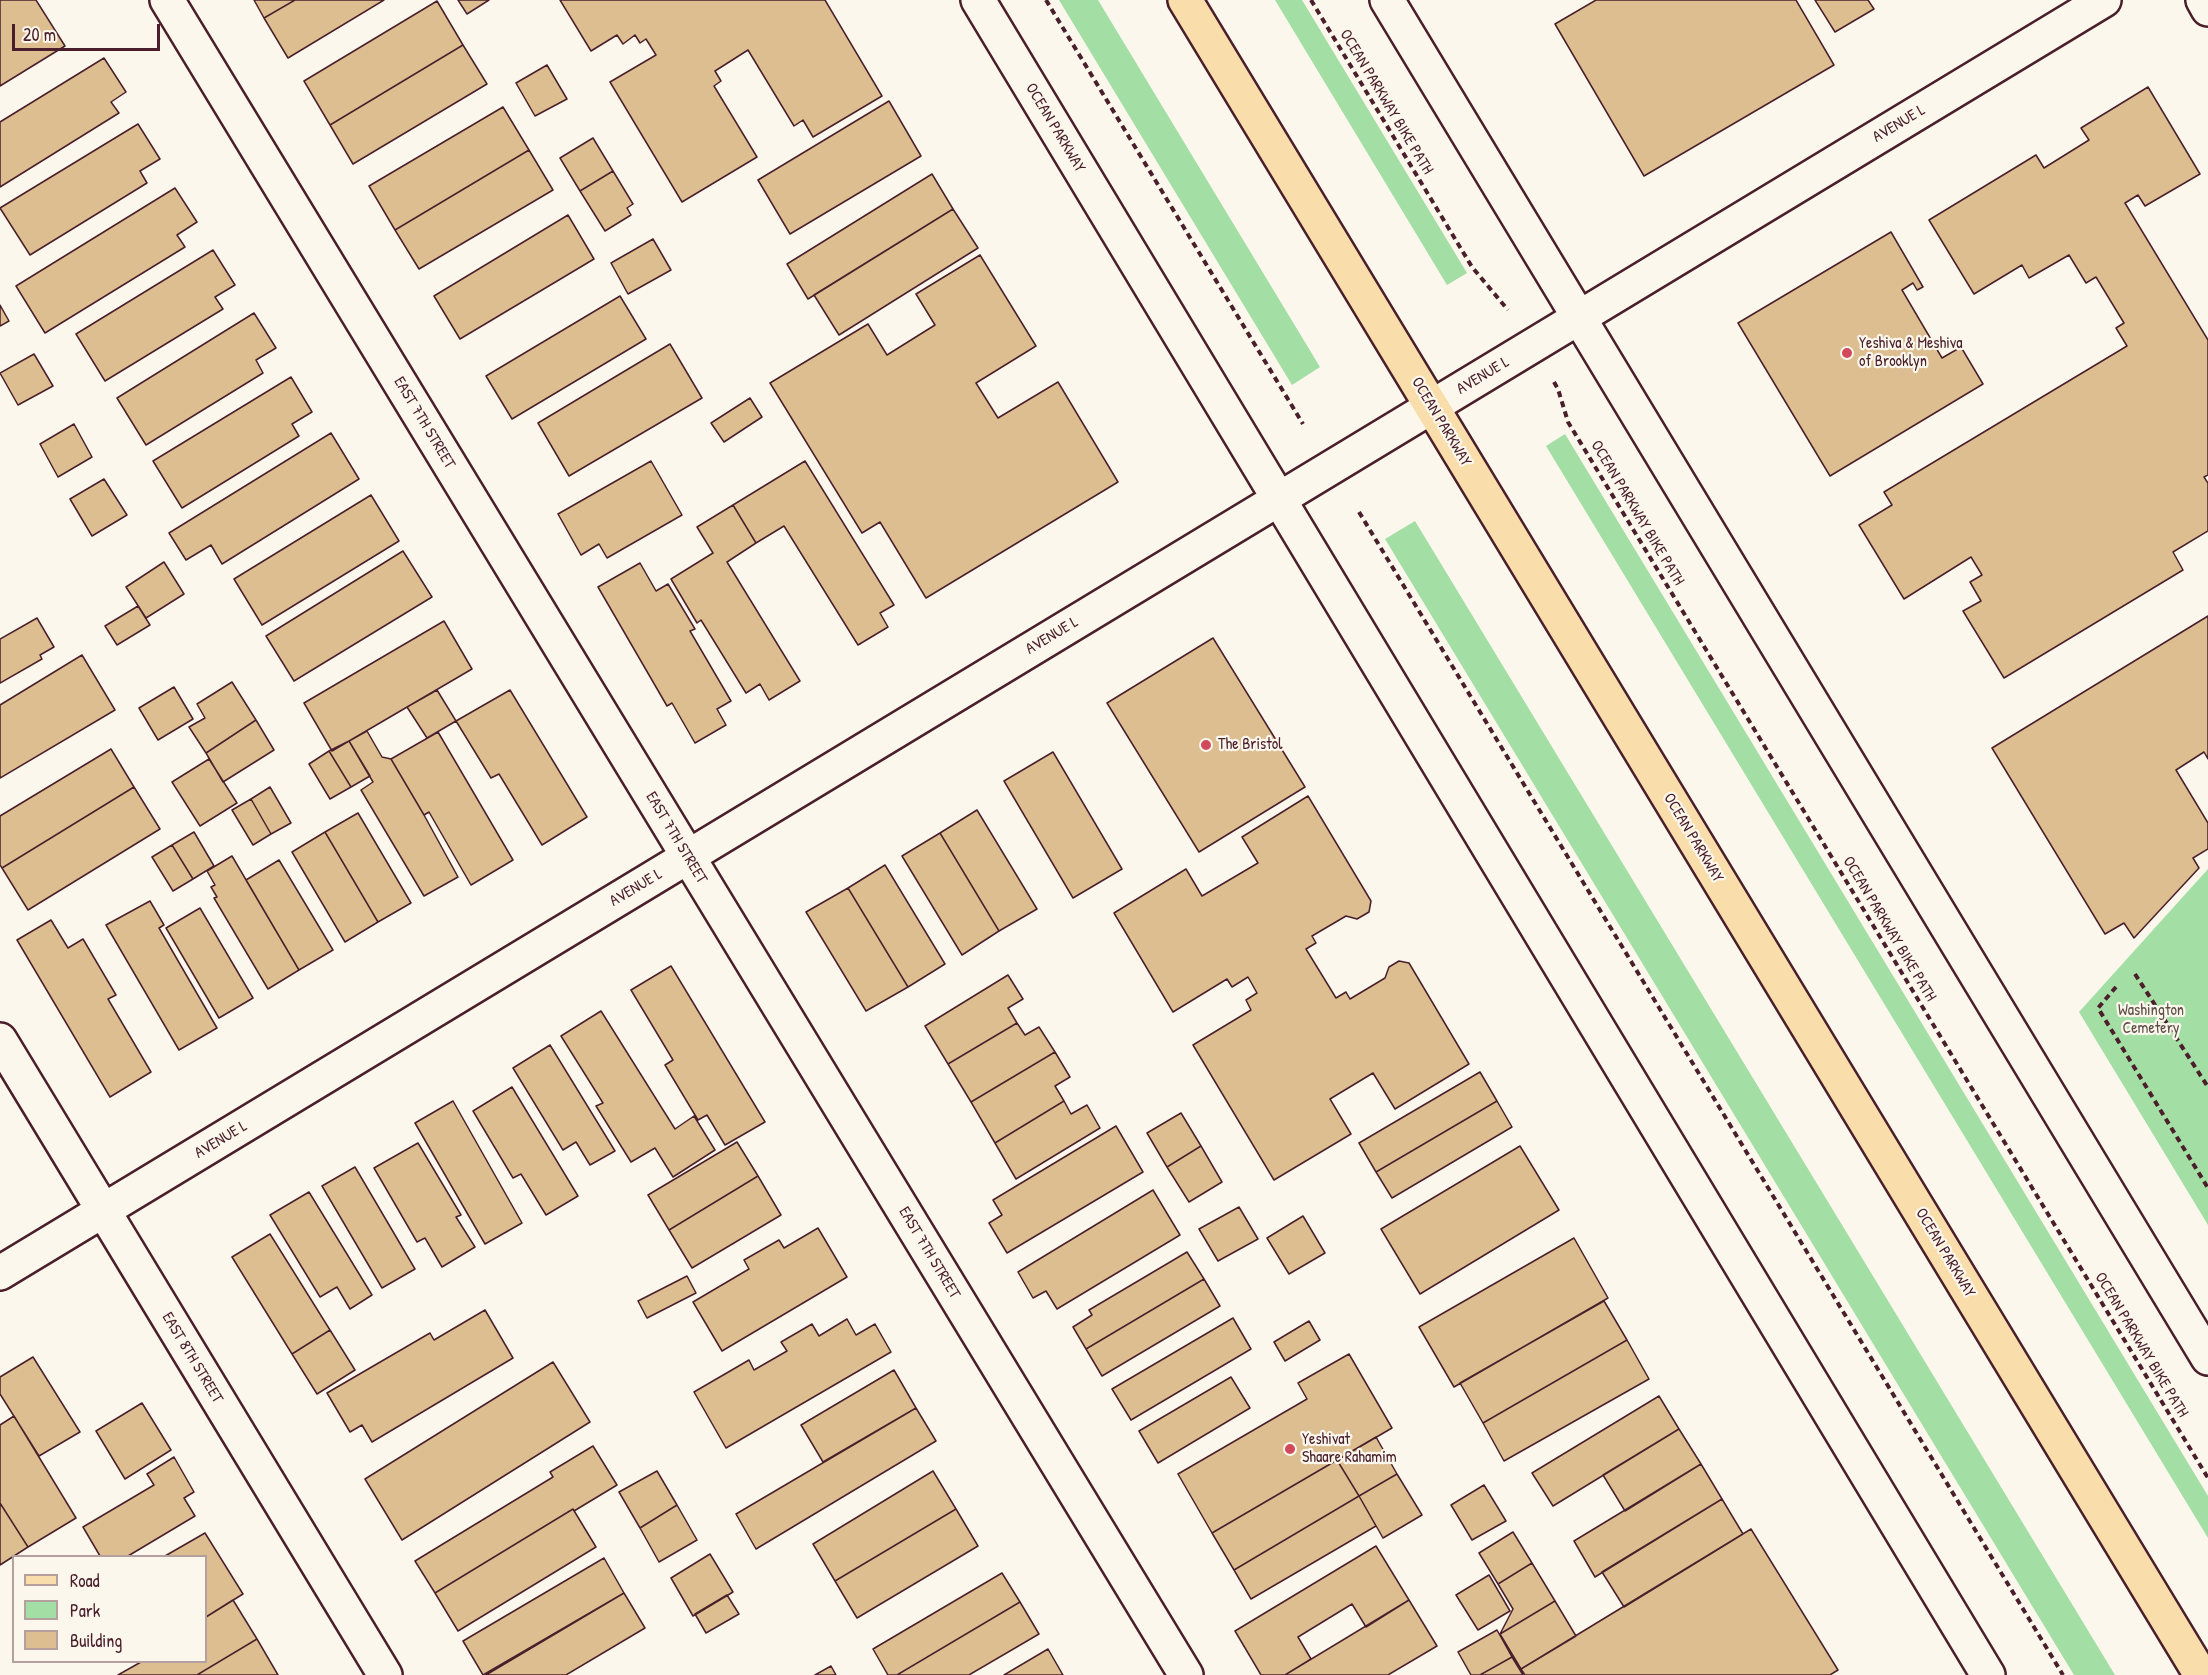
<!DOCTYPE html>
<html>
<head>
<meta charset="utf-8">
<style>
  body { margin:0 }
  #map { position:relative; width:2208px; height:1675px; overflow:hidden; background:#fbf7ec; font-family:"Patrick Hand",sans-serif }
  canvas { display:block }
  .legend { position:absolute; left:12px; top:1555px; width:195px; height:108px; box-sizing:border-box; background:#fbf7ec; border:2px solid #b4a19f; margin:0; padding:8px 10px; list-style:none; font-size:18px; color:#4a1f2b }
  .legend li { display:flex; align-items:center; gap:12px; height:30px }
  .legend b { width:30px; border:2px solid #b4a19f }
  .scale { position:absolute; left:12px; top:24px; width:148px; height:27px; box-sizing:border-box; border:3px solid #4a1f2b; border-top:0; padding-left:8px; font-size:18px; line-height:21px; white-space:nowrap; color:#4a1f2b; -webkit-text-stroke:4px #fbf7ec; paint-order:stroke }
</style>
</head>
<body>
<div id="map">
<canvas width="2208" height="1675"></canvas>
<ul class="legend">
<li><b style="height:8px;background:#f9deab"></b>Road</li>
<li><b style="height:16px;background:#a3dea4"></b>Park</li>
<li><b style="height:16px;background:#dcbe90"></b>Building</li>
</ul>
<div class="scale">20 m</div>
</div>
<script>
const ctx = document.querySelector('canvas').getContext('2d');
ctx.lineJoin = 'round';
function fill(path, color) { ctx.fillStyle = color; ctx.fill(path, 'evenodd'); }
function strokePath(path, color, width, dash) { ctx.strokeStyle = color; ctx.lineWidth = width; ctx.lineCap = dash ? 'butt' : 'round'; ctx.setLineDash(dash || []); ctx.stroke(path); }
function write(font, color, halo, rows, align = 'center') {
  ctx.font = font + ' "Patrick Hand",sans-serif'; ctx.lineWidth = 4.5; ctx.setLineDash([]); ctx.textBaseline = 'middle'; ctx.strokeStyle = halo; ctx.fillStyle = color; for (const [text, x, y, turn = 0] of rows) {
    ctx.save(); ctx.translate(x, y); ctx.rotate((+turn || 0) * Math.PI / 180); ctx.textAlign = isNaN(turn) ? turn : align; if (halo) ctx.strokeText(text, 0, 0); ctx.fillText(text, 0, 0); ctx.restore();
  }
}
const green = new Path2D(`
  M 1059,0 L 1098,0 L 1320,367 L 1292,385 Z
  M 1275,0 L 1302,0 L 1467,273 L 1447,285 Z
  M 1565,434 L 2208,1496 L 2208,1538 L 1546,446 Z
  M 1415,521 L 2115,1675 L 2074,1675 L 1385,539 Z
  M 2208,869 L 2208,1225 L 2079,1012 Z`);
const building = new Path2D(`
  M 0,0 L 36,0 L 65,46 L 0,86 Z
  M 254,0 L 295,0 L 264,18 Z
  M 295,0 L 384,0 L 288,58 L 264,18 Z
  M 458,0 L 489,0 L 467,14 Z
  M 560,0 L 825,0 L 882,96 L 813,137 L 803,120 L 794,126 L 748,50 L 715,71 L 721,81 L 714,86 L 757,157 L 682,202 L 610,82 L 656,55 L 646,39 L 640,43 L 635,35 L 623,44 L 617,35 L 591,51 Z
  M 1596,0 L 1796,0 L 1834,65 L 1644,176 L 1555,24 Z
  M 1815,0 L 1868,0 L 1874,9 L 1835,32 Z
  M 437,1 L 463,45 L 330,125 L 304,81 Z
  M 463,45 L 487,84 L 353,164 L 330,125 Z
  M 104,58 L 126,92 L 111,102 L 119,113 L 0,187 L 0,122 Z
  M 547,65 L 567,99 L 535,116 L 516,83 Z
  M 2148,87 L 2200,174 L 2145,206 L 2138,195 L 2125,203 L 2208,340 L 2208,475 L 2204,477 L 2208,483 L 2208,531 L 2173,552 L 2183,570 L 2004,678 L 1963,611 L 1981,601 L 1970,582 L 1982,575 L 1971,557 L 1904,599 L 1859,525 L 1892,505 L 1884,492 L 2127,346 L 2116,328 L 2124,323 L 2096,277 L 2086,283 L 2069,255 L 2029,278 L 2022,265 L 1974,294 L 1929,220 L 2036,155 L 2044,168 L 2089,140 L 2081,128 Z
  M 889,101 L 921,156 L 790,234 L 758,180 Z
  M 503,107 L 529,150 L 395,230 L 369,186 Z
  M 138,124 L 160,159 L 140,171 L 147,183 L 30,255 L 0,208 Z
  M 593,138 L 613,171 L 580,191 L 560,158 Z
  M 529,150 L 553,190 L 419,269 L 395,230 Z
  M 613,171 L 633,204 L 627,208 L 631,215 L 605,231 L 580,191 Z
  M 932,174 L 953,209 L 808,299 L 787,264 Z
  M 175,188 L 197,222 L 177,235 L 185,247 L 45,333 L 16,286 Z
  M 953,209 L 978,248 L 839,335 L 814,295 Z
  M 568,215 L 594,259 L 460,339 L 434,296 Z
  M 1891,232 L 1923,287 L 1917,290 L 1913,283 L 1902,290 L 1942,358 L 1961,347 L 1983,384 L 1830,476 L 1738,323 Z
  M 653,239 L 671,270 L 628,294 L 611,263 Z
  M 213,250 L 235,285 L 215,297 L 223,309 L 105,381 L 76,334 Z
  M 980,255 L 1036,346 L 976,383 L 998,418 L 1058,382 L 1118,482 L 926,598 L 880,522 L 862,533 L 770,383 L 868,324 L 887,355 L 935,325 L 916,294 Z
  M 620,296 L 646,339 L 512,419 L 486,376 Z
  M 0,305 L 9,321 L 0,326 Z
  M 254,313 L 276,348 L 256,360 L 263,373 L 146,445 L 117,398 Z
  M 670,344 L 702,398 L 569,476 L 538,423 Z
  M 34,354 L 53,386 L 18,405 L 0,373 Z
  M 291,377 L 312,412 L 292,424 L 299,436 L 182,508 L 153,461 Z
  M 750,398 L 762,417 L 724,442 L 711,423 Z
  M 74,424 L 92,457 L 58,477 L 40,444 Z
  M 331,433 L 359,479 L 222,564 L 211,545 L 186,560 L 169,533 Z
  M 651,461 L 682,515 L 607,558 L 599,544 L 581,555 L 558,514 Z
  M 805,461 L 894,605 L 880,613 L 888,627 L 858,645 L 784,526 L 756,543 L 733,505 Z
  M 104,479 L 127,515 L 92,536 L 70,499 Z
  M 371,495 L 399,541 L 262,625 L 234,579 Z
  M 733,505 L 756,543 L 727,562 L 800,681 L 769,700 L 760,684 L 746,693 L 701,620 L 697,623 L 671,579 L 713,553 L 697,527 Z
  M 403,551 L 432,597 L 294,681 L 266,636 Z
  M 164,562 L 184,594 L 146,618 L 126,587 Z
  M 640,563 L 656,591 L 668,584 L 695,629 L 690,631 L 731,701 L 717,709 L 726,725 L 695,743 L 672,703 L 667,706 L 598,587 Z
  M 138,606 L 150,625 L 117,645 L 105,626 Z
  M 2208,616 L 2208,759 L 2204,752 L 2176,770 L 2208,823 L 2208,849 L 2193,858 L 2199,868 L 2134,938 L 2124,923 L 2105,934 L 1992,748 Z
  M 37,618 L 54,647 L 40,655 L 42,659 L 0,683 L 0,639 Z
  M 444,621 L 472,669 L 332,751 L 304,703 Z
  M 1213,638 L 1305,787 L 1199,852 L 1107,703 Z
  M 82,655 L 115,710 L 0,778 L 0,705 Z
  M 232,682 L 256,720 L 206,753 L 189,727 L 205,718 L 197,704 Z
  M 174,687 L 193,719 L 158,740 L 139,708 Z
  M 437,690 L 456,721 L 427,738 L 407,707 Z
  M 510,690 L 587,817 L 542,845 L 499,774 L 491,778 L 456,721 Z
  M 256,720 L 274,750 L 223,782 L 206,753 Z
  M 367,731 L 382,757 L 391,759 L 424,815 L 458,877 L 424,896 L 361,790 L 373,782 L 349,741 Z
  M 438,732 L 513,860 L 471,885 L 429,812 L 424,815 L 391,759 Z
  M 349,741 L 370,776 L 351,787 L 329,751 Z
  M 111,749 L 134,787 L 2,868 L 0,865 L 0,816 Z
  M 329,751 L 351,787 L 330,799 L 309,764 Z
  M 1053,752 L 1122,869 L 1073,898 L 1004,781 Z
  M 209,759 L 237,803 L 200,826 L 172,782 Z
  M 134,787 L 160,829 L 28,910 L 2,868 Z
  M 270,787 L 291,823 L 271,834 L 251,799 Z
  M 1308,796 L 1371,901 L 1369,912 L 1357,919 L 1346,916 L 1312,936 L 1316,943 L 1306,949 L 1336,998 L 1346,992 L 1350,999 L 1385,978 L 1389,967 L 1399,961 L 1409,963 L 1469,1064 L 1395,1109 L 1373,1073 L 1330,1099 L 1351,1134 L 1274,1180 L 1193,1045 L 1251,1010 L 1246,1000 L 1257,993 L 1248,977 L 1232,987 L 1227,979 L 1173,1012 L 1114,913 L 1186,869 L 1202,896 L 1258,863 L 1242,837 Z
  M 251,799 L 271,834 L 253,845 L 232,810 Z
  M 977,810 L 1037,909 L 999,931 L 940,833 Z
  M 358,813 L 411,903 L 378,922 L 325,832 Z
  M 194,832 L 214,866 L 193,879 L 172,845 Z
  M 325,832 L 378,922 L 345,942 L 292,852 Z
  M 940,833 L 999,931 L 962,955 L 902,856 Z
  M 172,845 L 193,879 L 173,891 L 152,857 Z
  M 232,856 L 299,970 L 268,989 L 214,898 L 217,897 L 211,887 L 215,885 L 207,871 Z
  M 279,860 L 333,950 L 299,970 L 246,880 Z
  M 885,865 L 945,964 L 908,987 L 848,888 Z
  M 848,888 L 908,987 L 866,1011 L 806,912 Z
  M 150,901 L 164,925 L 159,928 L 217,1028 L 179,1050 L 106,925 Z
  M 200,908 L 253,998 L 219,1018 L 166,928 Z
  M 51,920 L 68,948 L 83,939 L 116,995 L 108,999 L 151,1072 L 110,1097 L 17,940 Z
  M 671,966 L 765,1122 L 725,1145 L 707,1115 L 698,1120 L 665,1065 L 673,1060 L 631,990 Z
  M 1008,975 L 1023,999 L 1008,1008 L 1017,1023 L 948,1064 L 925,1026 Z
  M 601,1011 L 675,1129 L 694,1116 L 715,1150 L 673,1177 L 655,1148 L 631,1162 L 596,1106 L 603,1103 L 561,1036 Z
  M 1017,1023 L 1025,1035 L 1039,1027 L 1055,1052 L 971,1102 L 948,1064 Z
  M 550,1045 L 615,1151 L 590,1165 L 576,1142 L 563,1150 L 513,1068 Z
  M 1055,1052 L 1070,1077 L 1055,1086 L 1064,1101 L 995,1143 L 971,1102 Z
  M 1480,1072 L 1497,1101 L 1376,1172 L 1359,1143 Z
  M 512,1087 L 578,1196 L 546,1215 L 521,1174 L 513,1178 L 473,1111 Z
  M 453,1101 L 522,1223 L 485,1244 L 415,1123 Z
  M 1064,1101 L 1071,1114 L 1087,1105 L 1100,1128 L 1016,1179 L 995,1143 Z
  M 1497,1101 L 1512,1127 L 1392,1198 L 1376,1172 Z
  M 1181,1113 L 1201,1146 L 1167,1167 L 1147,1133 Z
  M 1116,1126 L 1143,1172 L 1007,1253 L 989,1223 L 1002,1215 L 993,1200 Z
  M 737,1142 L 758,1176 L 669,1230 L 648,1195 Z
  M 418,1143 L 461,1215 L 456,1217 L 475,1247 L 442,1267 L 425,1238 L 417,1242 L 374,1168 Z
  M 1201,1146 L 1222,1182 L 1189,1202 L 1167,1167 Z
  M 1520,1146 L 1559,1210 L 1420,1294 L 1381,1229 Z
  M 355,1167 L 415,1269 L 382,1288 L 322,1186 Z
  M 758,1176 L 781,1215 L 692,1268 L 669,1230 Z
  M 1153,1190 L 1180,1235 L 1057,1309 L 1046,1291 L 1033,1298 L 1018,1272 Z
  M 309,1192 L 372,1295 L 350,1309 L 337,1287 L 320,1297 L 270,1215 Z
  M 1239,1207 L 1258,1239 L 1218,1261 L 1199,1229 Z
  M 1303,1216 L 1325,1253 L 1289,1274 L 1267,1238 Z
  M 818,1228 L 847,1277 L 722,1351 L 693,1302 L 749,1269 L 744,1260 L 779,1240 L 784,1248 Z
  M 270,1234 L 330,1330 L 292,1354 L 232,1257 Z
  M 1574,1238 L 1608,1298 L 1454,1387 L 1419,1327 Z
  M 1187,1252 L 1204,1279 L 1086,1349 L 1073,1327 L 1092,1315 L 1089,1310 Z
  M 687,1276 L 696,1293 L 647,1318 L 638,1301 Z
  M 1204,1279 L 1220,1306 L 1102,1376 L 1086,1349 Z
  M 1604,1301 L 1627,1340 L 1483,1423 L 1460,1383 Z
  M 485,1310 L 513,1358 L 372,1442 L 362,1425 L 350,1432 L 327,1393 L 430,1333 L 434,1340 Z
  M 1233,1318 L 1251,1349 L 1131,1420 L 1112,1389 Z
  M 847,1319 L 856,1335 L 875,1324 L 891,1352 L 726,1448 L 694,1392 L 749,1360 L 754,1370 L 787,1351 L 781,1342 L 812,1324 L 819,1336 Z
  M 1309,1321 L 1320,1340 L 1285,1361 L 1274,1342 Z
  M 330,1330 L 355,1370 L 317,1394 L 292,1354 Z
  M 1627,1340 L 1649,1379 L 1504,1461 L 1483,1423 Z
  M 1349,1354 L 1392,1428 L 1212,1533 L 1178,1474 L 1307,1399 L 1298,1383 Z
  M 33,1357 L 80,1432 L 39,1456 L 0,1394 L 0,1377 Z
  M 553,1362 L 590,1422 L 402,1540 L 365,1479 Z
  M 894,1370 L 916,1408 L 823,1462 L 801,1425 Z
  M 1231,1377 L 1250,1408 L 1158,1463 L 1139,1431 Z
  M 1659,1396 L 1679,1429 L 1553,1506 L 1532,1473 Z
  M 142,1403 L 171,1450 L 125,1479 L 96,1431 Z
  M 916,1408 L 936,1441 L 756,1549 L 736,1514 Z
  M 14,1416 L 76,1518 L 28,1547 L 0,1503 L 0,1425 Z
  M 1679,1429 L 1701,1464 L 1625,1511 L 1603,1475 Z
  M 1376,1437 L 1397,1474 L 1359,1496 L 1337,1460 Z
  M 593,1446 L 617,1485 L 574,1511 L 573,1509 L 435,1593 L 415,1561 L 553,1477 L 550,1472 Z
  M 174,1457 L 194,1492 L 184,1498 L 195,1516 L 128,1556 L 100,1556 L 83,1527 L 154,1485 L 147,1474 Z
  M 1337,1460 L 1359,1496 L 1234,1570 L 1212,1533 Z
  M 1701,1464 L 1722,1499 L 1595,1577 L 1574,1541 Z
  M 657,1471 L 677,1505 L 640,1528 L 619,1492 Z
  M 933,1471 L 956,1509 L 835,1581 L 813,1544 Z
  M 1397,1474 L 1422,1515 L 1383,1538 L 1359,1496 Z
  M 1484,1485 L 1506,1521 L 1472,1540 L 1451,1505 Z
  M 1359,1496 L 1376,1526 L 1251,1599 L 1234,1570 Z
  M 1722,1499 L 1743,1534 L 1624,1607 L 1602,1572 Z
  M 0,1503 L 28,1547 L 0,1565 Z
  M 677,1505 L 697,1540 L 659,1562 L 640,1528 Z
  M 573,1509 L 596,1547 L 458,1631 L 435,1593 Z
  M 956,1509 L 978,1546 L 857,1618 L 835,1581 Z
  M 1751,1529 L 1838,1670 L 1830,1675 L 1525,1675 L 1521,1669 Z
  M 1513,1532 L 1532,1563 L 1498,1584 L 1479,1553 Z
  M 205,1533 L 243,1594 L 206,1617 L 206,1556 L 165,1556 Z
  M 1376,1546 L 1409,1600 L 1366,1627 L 1352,1604 L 1298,1637 L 1311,1659 L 1285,1675 L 1261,1675 L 1235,1631 Z
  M 710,1554 L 733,1592 L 693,1616 L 671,1578 Z
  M 604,1558 L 624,1593 L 483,1675 L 463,1641 Z
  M 1532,1563 L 1555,1601 L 1500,1634 L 1513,1609 L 1498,1584 Z
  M 1002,1573 L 1020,1602 L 897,1675 L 888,1675 L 873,1649 Z
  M 1489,1575 L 1510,1611 L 1478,1630 L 1456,1595 Z
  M 624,1593 L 645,1628 L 566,1675 L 486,1675 Z
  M 727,1595 L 739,1614 L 706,1633 L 695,1614 Z
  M 233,1600 L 257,1639 L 197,1675 L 118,1675 L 141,1662 L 206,1662 L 206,1617 Z
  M 1409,1600 L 1437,1646 L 1388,1675 L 1285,1675 Z
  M 1555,1601 L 1576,1636 L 1521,1669 L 1500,1634 Z
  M 1020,1602 L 1039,1634 L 969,1675 L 897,1675 Z
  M 1497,1630 L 1512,1657 L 1480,1675 L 1471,1675 L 1458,1652 Z
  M 257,1639 L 278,1675 L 197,1675 Z
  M 1048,1649 L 1063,1675 L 1004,1675 Z
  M 1512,1657 L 1523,1675 L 1480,1675 Z
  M 831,1666 L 836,1675 L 815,1675 Z`);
const path = new Path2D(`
  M 1046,0 L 1303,424
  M 1311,0 L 1472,267 L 1508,310
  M 1554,382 L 1558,389 L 1568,422 L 2208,1478
  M 1359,512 L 2063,1675
  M 2135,974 L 2208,1087
  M 2116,987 L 2098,1008 L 2208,1188`);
const minor = new Path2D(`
  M 167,0 L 1186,1675
  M 978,0 L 1988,1675
  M 1387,0 L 2208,1358
  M 2203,0 L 2208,9
  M 0,1040 L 385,1675
  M 0,1273 L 2104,0`);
const primary = new Path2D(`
  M 1185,0 L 2201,1675`);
const markers = [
  [1847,353,6,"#d1495b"],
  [1206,745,6,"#d1495b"],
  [1290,1449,6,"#d1495b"]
];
const streetNames = [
  ["OCEAN PARKWAY BIKE PATH",1386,102,59],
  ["AVENUE L",1899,124,-31],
  ["OCEAN PARKWAY",1055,128,59],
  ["AVENUE L",1483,376,-31],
  ["OCEAN PARKWAY",1441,422,59],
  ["EAST 7TH STREET",424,423,59],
  ["OCEAN PARKWAY BIKE PATH",1637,513,59],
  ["AVENUE L",1052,636,-31],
  ["EAST 7TH STREET",676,838,59],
  ["OCEAN PARKWAY",1693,838,59],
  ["AVENUE L",636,888,-31],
  ["OCEAN PARKWAY BIKE PATH",1889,929,59],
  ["AVENUE L",221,1140,-31],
  ["EAST 7TH STREET",929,1253,59],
  ["OCEAN PARKWAY",1945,1253,59],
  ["OCEAN PARKWAY BIKE PATH",2141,1345,59],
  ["EAST 8TH STREET",192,1358,59]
];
const poiNames = [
  ["Yeshiva & Meshiva",1859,344],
  ["of Brooklyn",1859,362],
  ["The Bristol",1218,745],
  ["Yeshivat",1302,1440],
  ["Shaare Rahamim",1302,1458]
];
const parkNames = [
  ["Washington",2151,1011],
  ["Cemetery",2151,1029]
];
fill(green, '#a3dea4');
fill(building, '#dcbe90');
strokePath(building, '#4a1f2b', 1.5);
strokePath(minor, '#4a1f2b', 38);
strokePath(primary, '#4a1f2b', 38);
strokePath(path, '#4a1f2b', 4, [6, 4.5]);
strokePath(minor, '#fbf7ec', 33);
strokePath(primary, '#f9deab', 33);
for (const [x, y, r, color] of markers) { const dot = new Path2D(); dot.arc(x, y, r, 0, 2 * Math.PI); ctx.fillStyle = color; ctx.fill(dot); strokePath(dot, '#fbf7ec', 2); }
write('16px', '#4a1f2b', '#fbf7ec', streetNames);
write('16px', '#4a1f2b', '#fbf7ec', poiNames, 'left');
write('16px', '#604f49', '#fbf7ec', parkNames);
</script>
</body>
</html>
